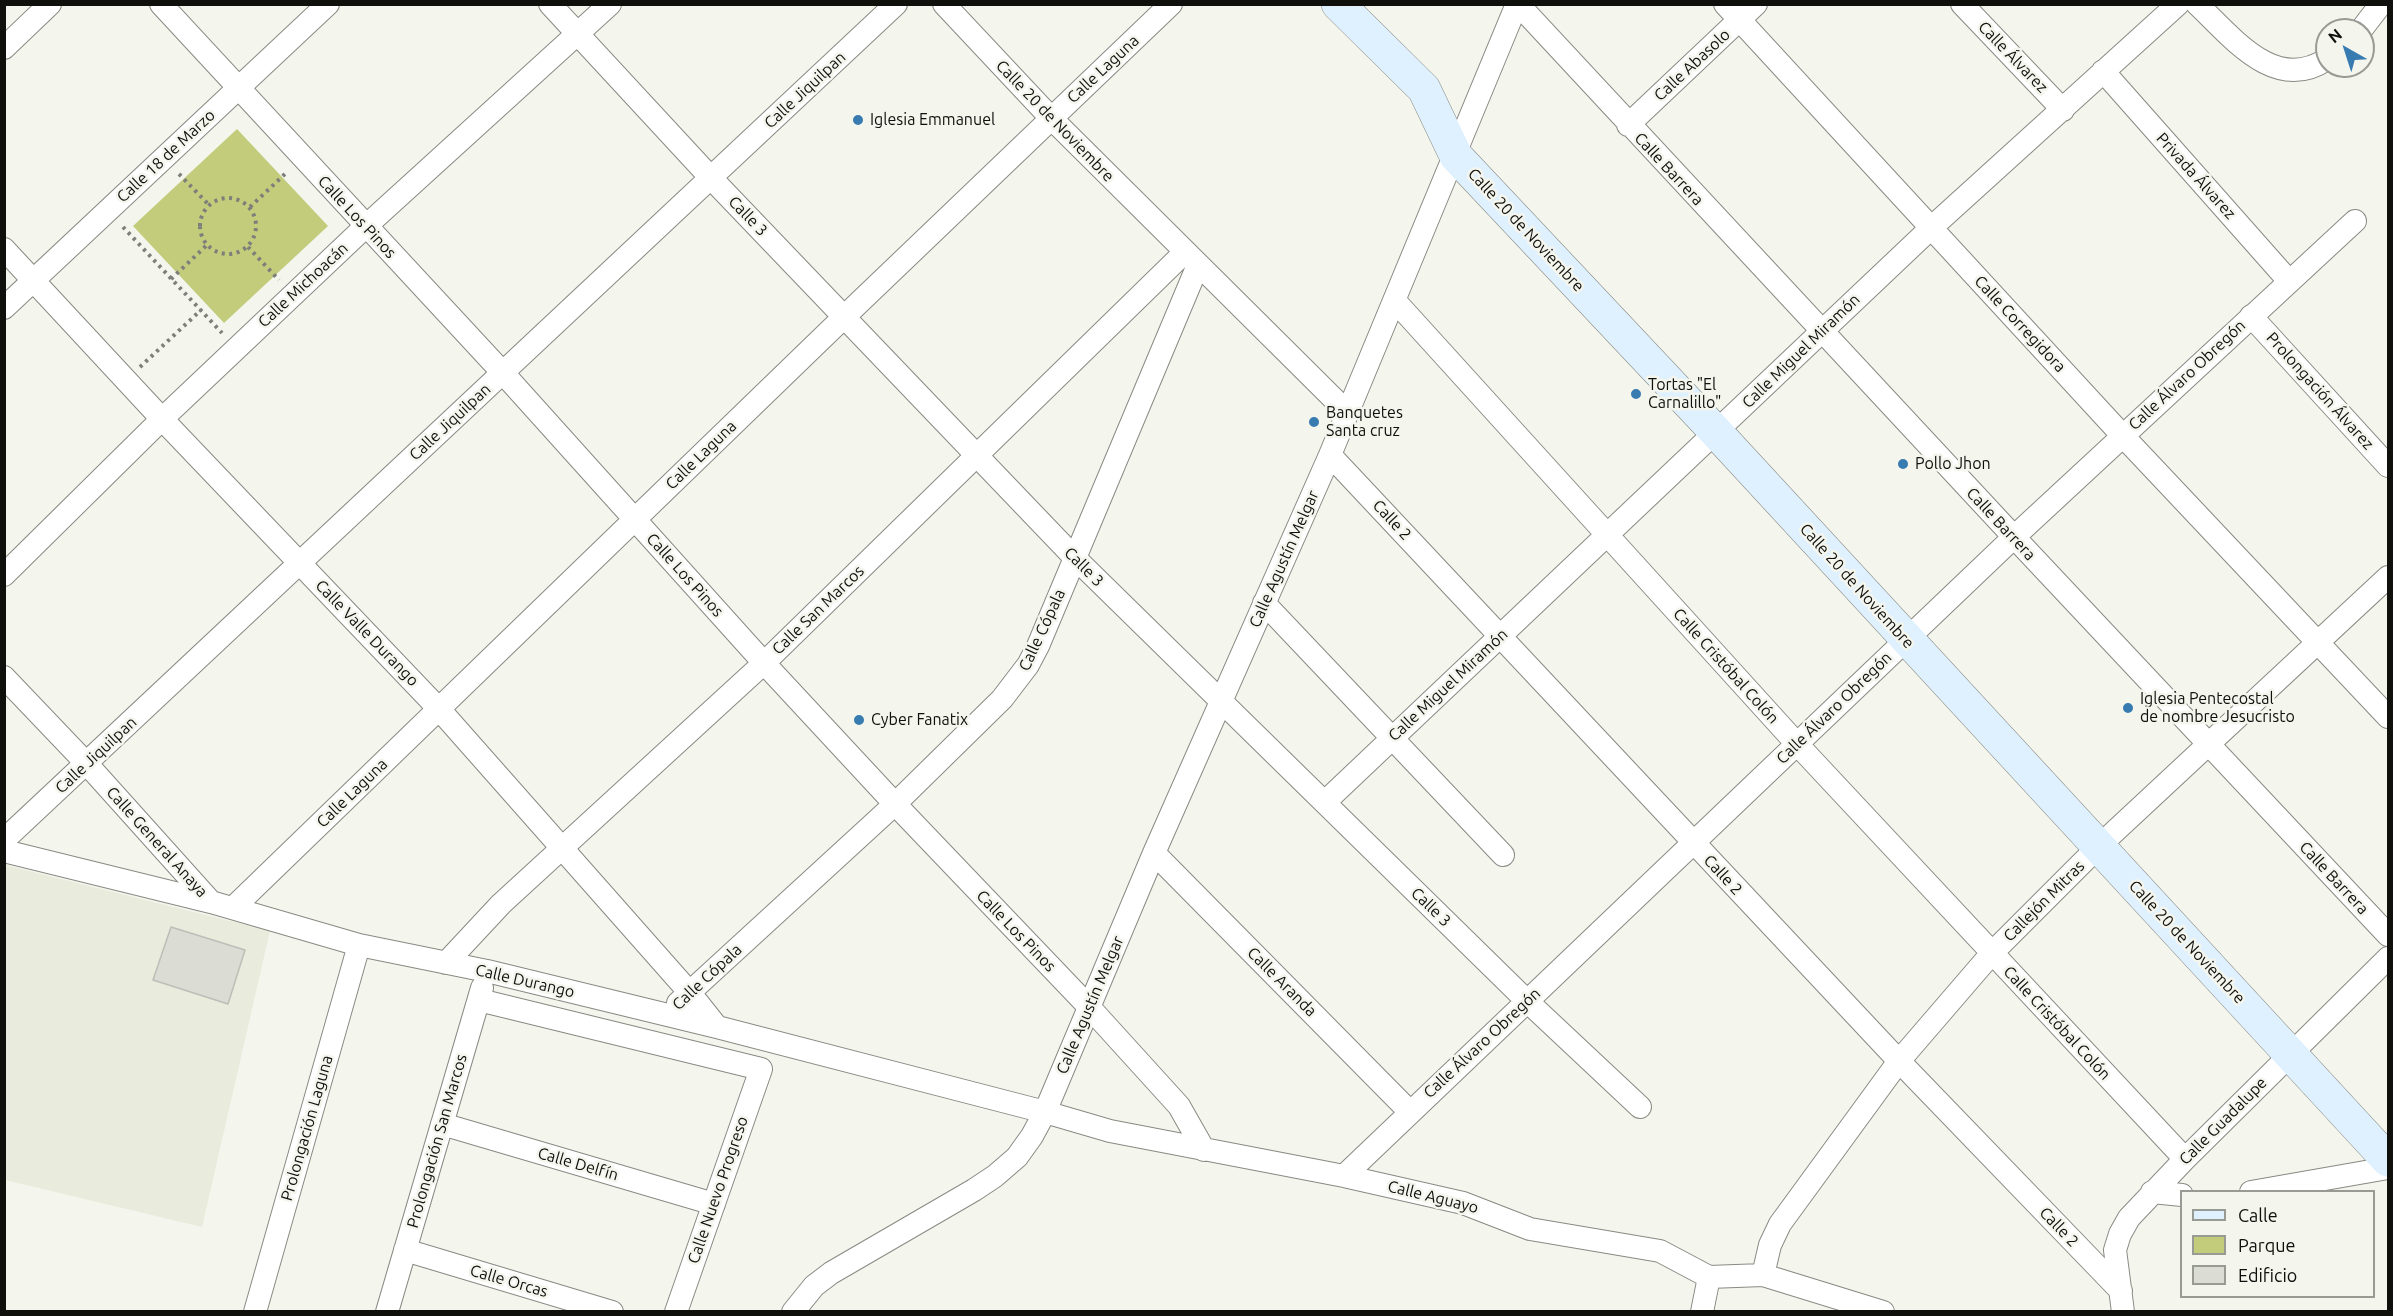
<!DOCTYPE html>
<html>
<head>
<meta charset="utf-8">
<style>
  body { margin:0 }
  #map { position:relative; width:2393px; height:1316px; overflow:hidden; background:#f4f6ee; font-family:Ubuntu,sans-serif }
  canvas { display:block }
  .frame { position:absolute; inset:0; border:6px solid #0f0f0c; pointer-events:none }
  .legend { position:absolute; left:2180px; top:1190px; width:195px; height:108px; box-sizing:border-box; background:#f4f6ee; border:2px solid #989a94; margin:0; padding:8px 10px; list-style:none; font-size:18px; color:#0f0f0c }
  .legend li { display:flex; align-items:center; gap:12px; height:30px }
  .legend b { width:30px; border:2px solid #989a94 }
  .north { position:absolute; left:2315px; top:18px; width:60px; height:60px; box-sizing:border-box; background:#f4f6ee; border:2px solid #989a94; border-radius:50%; rotate:321deg; font-size:16px; font-weight:700; line-height:24px; text-align:center; color:#0f0f0c }
  .north::after { content:''; display:block; margin:auto; width:21px; height:27px; background:#377bb1; clip-path:polygon(50% 0,100% 100%,50% 72%,0 100%) }
</style>
</head>
<body>
<div id="map">
<canvas width="2393" height="1316"></canvas>
<div class="frame"></div>
<ul class="legend">
<li><b style="height:8px;background:#dff0fe"></b>Calle</li>
<li><b style="height:16px;background:#c2cc7a"></b>Parque</li>
<li><b style="height:16px;background:#dbdcd4"></b>Edificio</li>
</ul>
<div class="north">N</div>
</div>
<script>
const ctx = document.querySelector('canvas').getContext('2d');
ctx.lineJoin = 'round';
function fill(path, color) { ctx.fillStyle = color; ctx.fill(path, 'evenodd'); }
function strokePath(path, color, width, dash) { ctx.strokeStyle = color; ctx.lineWidth = width; ctx.lineCap = dash ? 'butt' : 'round'; ctx.setLineDash(dash || []); ctx.stroke(path); }
function write(font, color, halo, rows, align = 'center') {
  ctx.font = font + ' Ubuntu,sans-serif'; ctx.lineWidth = 5; ctx.setLineDash([]); ctx.textBaseline = 'middle'; ctx.strokeStyle = halo; ctx.fillStyle = color; for (const [text, x, y, turn = 0] of rows) {
    ctx.save(); ctx.translate(x, y); ctx.rotate((+turn || 0) * Math.PI / 180); ctx.textAlign = isNaN(turn) ? turn : align; if (halo) ctx.strokeText(text, 0, 0); ctx.fillText(text, 0, 0); ctx.restore();
  }
}
const built = new Path2D(`
  M 5,865 L 270,931 L 202,1227 L 5,1180 Z`);
const green = new Path2D(`
  M 237,129 L 328,226 L 224,323 L 133,226 Z`);
const building = new Path2D(`
  M 171,927 L 245,950 L 228,1004 L 153,980 Z`);
const path = new Path2D(`
  M 179,174 L 209,205
  M200 226a28 28 0 1 1 56 0a28 28 0 1 1-56 0Z
  M 250,207 L 286,173
  M 123,227 L 222,333
  M 248,247 L 279,280
  M 171,279 L 207,245
  M 140,367 L 201,310`);
const street = new Path2D(`
  M 161,4 L 503,373 L 764,663 L 895,804 L 1090,1008 L 1179,1106 L 1204,1150
  M 550,4 L 711,178 L 1074,557 L 1527,1001 L 1640,1107
  M 944,4 L 1051,118 L 1348,413
  M 1518,4 L 2014,537 L 2388,935
  M 1725,4 L 2122,435 L 2388,717
  M 1962,4 L 2063,110
  M 2197,4 C 2232,37 2275,94 2327,59
  M 2361,30 L 2381,4
  M 4,48 L 50,4
  M 2103,71 L 2288,280
  M 1628,125 L 1756,4
  M 4,249 L 162,419 L 439,709 L 690,993 L 717,1027
  M 1395,301 L 1797,744 L 2185,1159
  M 4,308 L 328,4
  M 2251,316 L 2388,466
  M 1330,455 L 1899,1061 L 2121,1291
  M 4,575 L 162,419 L 366,226 L 610,4
  M 1264,603 L 1503,855
  M 4,677 L 87,764 L 211,902
  M 1325,802 L 1931,228 L 2178,4
  M 4,840 L 896,4
  M 4,851 L 211,902 L 359,945 L 487,971 L 717,1027 L 1045,1112 L 1110,1131 L 1344,1176 L 1463,1203 L 1530,1229 L 1660,1251 L 1709,1277 L 1763,1275 L 1883,1312
  M 1154,853 L 1410,1112
  M 233,908 L 844,317 L 1171,4
  M 446,963 L 501,904 L 764,663 L 1185,252
  M 479,1000 L 761,1069 L 676,1312
  M 678,1003 L 895,804 L 1002,699 L 1028,665 L 1038,646 L 1198,265
  M 442,1124 L 714,1204
  M 1344,1176 L 2014,537 L 2355,221
  M 2152,1192 L 2182,1195
  M 2251,1192 L 2388,1168
  M 405,1250 L 612,1312
  M 1763,1275 L 1770,1245 L 1780,1224 L 1899,1061 L 1992,953 L 2098,847 L 2388,577
  M 255,1312 L 359,945
  M 387,1312 L 482,988
  M 793,1312 L 814,1286 L 831,1273 L 974,1190 L 995,1176 L 1017,1157 L 1032,1136 L 1045,1112 L 1154,853 L 1330,455 L 1517,4
  M 1702,1312 L 1709,1277
  M 2123,1312 L 2115,1250 L 2120,1234 L 2129,1218 L 2185,1159 L 2388,958`);
const secondary = new Path2D(`
  M 1338,4 L 1424,89 L 1456,156 L 1716,432 L 2388,1160`);
const markers = [
  [858,120,6,"#377bb1"],
  [1636,394,6,"#377bb1"],
  [1314,422,6,"#377bb1"],
  [1903,464,6,"#377bb1"],
  [2128,708,6,"#377bb1"],
  [859,720,6,"#377bb1"]
];
const streetNames = [
  ["Calle Álvarez",2013,57,46],
  ["Calle Abasolo",1692,65,-43],
  ["Calle Laguna",1103,69,-43],
  ["Calle Jiquilpan",805,90,-43],
  ["Calle 20 de Noviembre",1055,121,46],
  ["Calle 18 de Marzo",166,156,-43],
  ["Calle Barrera",1669,169,47],
  ["Privada Álvarez",2196,176,48],
  ["Calle 3",748,216,46],
  ["Calle Los Pinos",357,217,47],
  ["Calle 20 de Noviembre",1526,230,47],
  ["Calle Michoacán",303,285,-43],
  ["Calle Corregidora",2020,324,47],
  ["Calle Miguel Miramón",1801,351,-44],
  ["Calle Álvaro Obregón",2187,375,-43],
  ["Prolongación Álvarez",2320,391,48],
  ["Calle Jiquilpan",450,422,-43],
  ["Calle Laguna",701,455,-44],
  ["Calle 2",1392,520,47],
  ["Calle Barrera",2001,524,47],
  ["Calle Agustín Melgar",1284,559,-66],
  ["Calle 3",1084,567,45],
  ["Calle Los Pinos",685,575,48],
  ["Calle 20 de Noviembre",1857,586,48],
  ["Calle San Marcos",818,610,-44],
  ["Calle Cópala",1042,630,-65],
  ["Calle Valle Durango",367,633,46],
  ["Calle Cristóbal Colón",1726,666,48],
  ["Calle Miguel Miramón",1448,685,-43],
  ["Calle Álvaro Obregón",1834,708,-44],
  ["Calle Jiquilpan",96,755,-43],
  ["Calle Laguna",352,793,-44],
  ["Calle General Anaya",157,842,48],
  ["Calle 2",1723,875,47],
  ["Calle Barrera",2334,878,47],
  ["Callejón Mitras",2044,901,-45],
  ["Calle 3",1431,907,44],
  ["Calle Los Pinos",1016,931,46],
  ["Calle 20 de Noviembre",2187,942,47],
  ["Calle Cópala",707,977,-43],
  ["Calle Durango",525,981,13],
  ["Calle Aranda",1282,982,45],
  ["Calle Agustín Melgar",1090,1005,-67],
  ["Calle Cristóbal Colón",2057,1023,47],
  ["Calle Álvaro Obregón",1482,1043,-43],
  ["Calle Guadalupe",2223,1121,-45],
  ["Prolongación Laguna",307,1128,-74],
  ["Prolongación San Marcos",437,1141,-74],
  ["Calle Delfín",578,1164,16],
  ["Calle Nuevo Progreso",718,1190,-71],
  ["Calle Aguayo",1433,1197,14],
  ["Calle 2",2059,1227,46],
  ["Calle Orcas",509,1281,16]
];
const poiNames = [
  ["Iglesia Emmanuel",870,120],
  ["Tortas \"El",1648,385],
  ["Carnalillo\"",1648,403],
  ["Banquetes",1326,413],
  ["Santa cruz",1326,431],
  ["Pollo Jhon",1915,464],
  ["Iglesia Pentecostal",2140,699],
  ["de nombre Jesucristo",2140,717],
  ["Cyber Fanatix",871,720]
];
fill(built, '#e9ebdc');
fill(green, '#c2cc7a');
fill(building, '#dbdcd4');
strokePath(building, '#bdbeb7', 1.5);
strokePath(street, '#898a83', 24);
strokePath(secondary, '#898a83', 34);
strokePath(path, '#7e7f7a', 4, [3, 4.5]);
strokePath(street, '#fff', 22);
strokePath(secondary, '#dff0fe', 33);
for (const [x, y, r, color] of markers) { const dot = new Path2D(); dot.arc(x, y, r, 0, 2 * Math.PI); ctx.fillStyle = color; ctx.fill(dot); strokePath(dot, '#f4f6ee', 2); }
write('16px', '#0f0f0c', '#f4f6ee', streetNames);
write('16px', '#0f0f0c', '#f4f6ee', poiNames, 'left');
</script>
</body>
</html>
